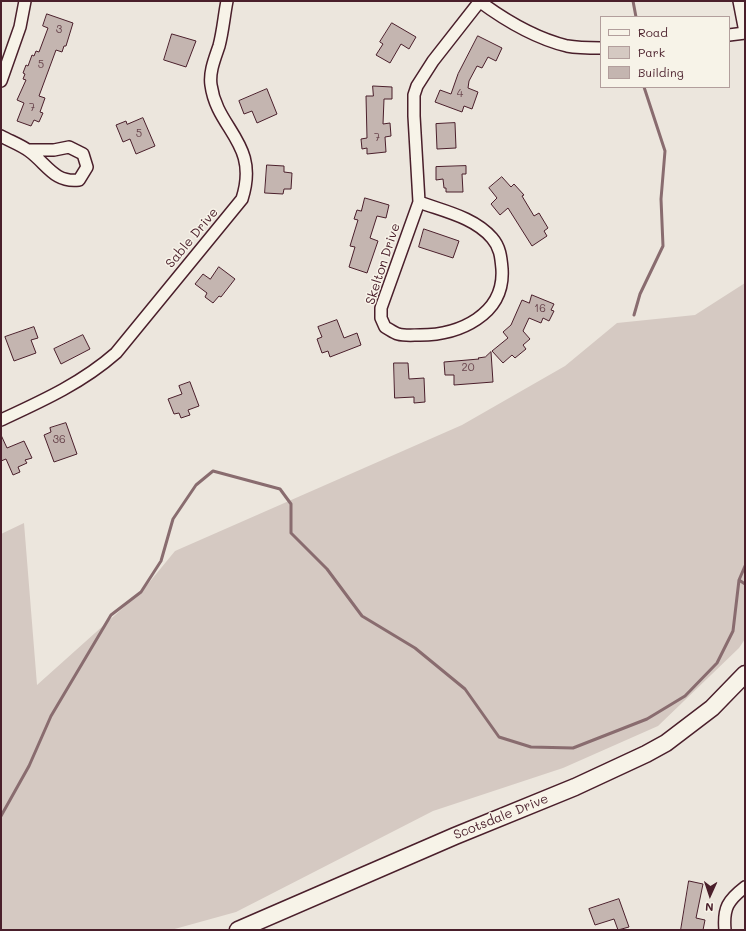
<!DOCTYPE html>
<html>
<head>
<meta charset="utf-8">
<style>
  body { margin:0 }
  #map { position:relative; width:746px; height:931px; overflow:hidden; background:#ece6dd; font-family:Mali,sans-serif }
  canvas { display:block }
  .frame { position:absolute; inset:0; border:2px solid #4a1f2b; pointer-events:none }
  .legend { position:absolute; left:600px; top:16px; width:130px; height:72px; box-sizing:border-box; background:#f7f3e8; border:1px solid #b29e9c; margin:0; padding:5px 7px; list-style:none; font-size:12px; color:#4a1f2b }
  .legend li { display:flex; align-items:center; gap:8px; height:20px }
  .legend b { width:20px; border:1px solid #b29e9c }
  .north { position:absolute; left:690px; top:875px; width:40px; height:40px; -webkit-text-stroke:3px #f7f3e8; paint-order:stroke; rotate:183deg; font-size:11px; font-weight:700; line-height:16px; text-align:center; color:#4a1f2b }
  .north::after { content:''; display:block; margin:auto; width:14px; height:18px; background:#4a1f2b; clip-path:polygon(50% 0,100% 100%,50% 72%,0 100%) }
</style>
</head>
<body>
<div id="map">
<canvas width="746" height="931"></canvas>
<div class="frame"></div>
<ul class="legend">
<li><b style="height:5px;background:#f7f3e8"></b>Road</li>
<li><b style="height:11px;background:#d5c9c2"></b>Park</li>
<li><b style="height:11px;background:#c4b5b0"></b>Building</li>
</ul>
<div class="north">N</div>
</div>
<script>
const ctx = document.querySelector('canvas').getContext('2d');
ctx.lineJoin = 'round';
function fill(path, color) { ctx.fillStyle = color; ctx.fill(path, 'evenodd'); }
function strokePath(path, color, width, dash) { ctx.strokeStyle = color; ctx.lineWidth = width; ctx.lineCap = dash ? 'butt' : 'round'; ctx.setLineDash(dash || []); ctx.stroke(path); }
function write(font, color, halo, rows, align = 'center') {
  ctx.font = font + ' Mali,sans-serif'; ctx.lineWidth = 3; ctx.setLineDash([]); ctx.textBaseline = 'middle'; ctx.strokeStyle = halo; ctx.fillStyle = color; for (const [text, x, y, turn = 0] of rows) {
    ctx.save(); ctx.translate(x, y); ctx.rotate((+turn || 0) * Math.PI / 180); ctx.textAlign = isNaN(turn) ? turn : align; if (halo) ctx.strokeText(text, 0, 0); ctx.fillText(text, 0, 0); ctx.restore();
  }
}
const green = new Path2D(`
  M 745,283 L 745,639 L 739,648 L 658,726 L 563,768 L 433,811 L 236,912 L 171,930 L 1,930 L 1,534 L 24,523 L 37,685 L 143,590 L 175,551 L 462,425 L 565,366 L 617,323 L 695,315 Z`);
const stream = new Path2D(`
  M 633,1 L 636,17
  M 634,315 L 640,294 L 663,246 L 661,199 L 665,151 L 644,87
  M 739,580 L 745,584
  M 1,816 L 29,766 L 51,716 L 111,615 L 141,592 L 161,561 L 173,519 L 196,485 L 213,471 L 280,489 L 291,504 L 291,533 L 327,569 L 362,616 L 415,648 L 465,689 L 499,737 L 531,747 L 573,748 L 647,719 L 685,696 L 717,663 L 733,631 L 739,580 L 745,566`);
const building = new Path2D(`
  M 47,14 L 73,23 L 66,46 L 64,46 L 62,52 L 56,50 L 39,96 L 45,98 L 40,112 L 43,113 L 39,122 L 34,120 L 31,126 L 17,121 L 24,103 L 17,100 L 26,80 L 23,79 L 25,74 L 23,73 L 26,65 L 28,66 L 32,55 L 34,56 L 36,51 L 39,52 L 48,28 L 43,26 Z
  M 392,23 L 416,37 L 409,49 L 401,44 L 390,63 L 376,55 L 383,44 L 380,42 Z
  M 172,34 L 196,41 L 186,67 L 164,60 Z
  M 478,36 L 502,48 L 496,61 L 488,57 L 482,68 L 477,66 L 469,81 L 468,88 L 478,92 L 472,109 L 464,106 L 462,112 L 435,102 L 440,90 L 451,94 L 458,74 Z
  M 373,86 L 392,87 L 392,99 L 384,99 L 383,124 L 390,123 L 391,136 L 385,137 L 386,152 L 367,154 L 367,148 L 362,149 L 361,139 L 367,138 L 366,96 L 373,96 Z
  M 267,89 L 277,114 L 257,123 L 252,111 L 244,114 L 239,101 Z
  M 143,118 L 155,146 L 136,154 L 130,139 L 123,142 L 116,125 L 126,121 L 127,124 Z
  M 455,123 L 456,148 L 437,149 L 436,124 Z
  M 267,165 L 284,166 L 284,172 L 292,173 L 291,189 L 284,189 L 283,194 L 265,193 Z
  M 466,166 L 466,174 L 462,174 L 463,192 L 446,192 L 446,188 L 444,188 L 443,179 L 436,180 L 436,167 Z
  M 502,177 L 511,187 L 514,184 L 524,195 L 522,196 L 534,216 L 539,213 L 548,228 L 544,231 L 547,236 L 532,246 L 508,208 L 500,215 L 491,204 L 497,198 L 489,188 Z
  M 365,198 L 389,205 L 386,218 L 377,216 L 370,238 L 378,241 L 367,273 L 349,267 L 355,247 L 350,246 L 358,220 L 354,219 L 357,210 L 361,211 Z
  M 424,229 L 459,241 L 453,258 L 419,247 Z
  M 219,267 L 235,279 L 221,297 L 219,296 L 213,303 L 205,297 L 207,293 L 195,284 L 203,274 L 210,279 Z
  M 532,295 L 554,304 L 551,310 L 554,311 L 549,321 L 543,318 L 541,323 L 529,318 L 523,331 L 530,339 L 523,345 L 526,349 L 515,358 L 512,355 L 503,363 L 492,351 L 508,338 L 503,332 L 511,325 L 522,300 L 529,303 Z
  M 337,320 L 344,338 L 357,333 L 361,345 L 330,357 L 328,351 L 322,353 L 317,339 L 322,337 L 318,327 Z
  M 34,327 L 38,338 L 31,340 L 36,353 L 14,361 L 5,337 Z
  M 83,335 L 90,349 L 61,364 L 54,349 Z
  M 491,352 L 493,382 L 454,385 L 454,375 L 445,375 L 444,362 L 479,359 L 478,358 L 485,357 Z
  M 394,363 L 408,363 L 409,379 L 424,378 L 425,402 L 414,403 L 414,397 L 395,398 Z
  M 190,382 L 199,406 L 188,410 L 190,415 L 181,418 L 179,413 L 174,414 L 168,399 L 182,394 L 179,386 Z
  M 66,423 L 77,454 L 54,462 L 44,435 L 51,432 L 50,428 Z
  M 1,435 L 7,448 L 24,441 L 32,458 L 25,460 L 27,463 L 18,467 L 20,472 L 13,475 L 6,459 L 1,461 Z
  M 689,881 L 703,884 L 696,918 L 705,920 L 703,930 L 681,930 Z
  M 619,899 L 629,927 L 618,930 L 614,919 L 595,925 L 589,909 Z`);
const street = new Path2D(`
  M 479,1 C 506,21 534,38 567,46 C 578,48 590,48 601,48
  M 739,1 L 745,32
  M 729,35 L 745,33
  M 1,81 L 20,27 L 25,1
  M 1,136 C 10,141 21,145 29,151 C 47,164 54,183 79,180 L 87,167 L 83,154 L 69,147 L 54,150 L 29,150
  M 419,202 L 381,308 L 381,318 L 385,327 C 389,329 394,333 398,334 C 405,336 413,335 420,335 C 459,335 505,315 502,269 C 501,257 500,247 492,238 C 474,217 443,211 419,202 L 414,116 L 414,95 L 417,86 L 433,61 L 480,1
  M 1,420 C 42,401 82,383 116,353 L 242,199 C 260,143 217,130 211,85 C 209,72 215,58 219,46 C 223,31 224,16 227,1
  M 725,930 C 723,908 728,900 745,887`);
const secondary = new Path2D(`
  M 238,930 L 455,836 L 575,787 L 646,754 L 666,743 L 712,708 L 745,674`);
const numberNames = [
  ["3",59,30],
  ["5",41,65],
  ["4",460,94],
  ["7",32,108],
  ["5",139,134],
  ["7",377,138],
  ["16",540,309],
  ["20",468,368],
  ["36",59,440]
];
const streetNames = [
  ["Sable Drive",192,238,-50],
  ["Skelton Drive",383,264,-72],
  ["Scotsdale Drive",501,817,-22]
];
fill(green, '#d5c9c2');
strokePath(stream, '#896c6f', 3);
fill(building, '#c4b5b0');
strokePath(building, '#4a1f2b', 1);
strokePath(street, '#4a1f2b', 14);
strokePath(secondary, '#4a1f2b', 19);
strokePath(street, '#f7f3e8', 11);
strokePath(secondary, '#f7f3e8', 16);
write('11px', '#68444c', null, numberNames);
write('13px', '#4a1f2b', '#f7f3e8', streetNames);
</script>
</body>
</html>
